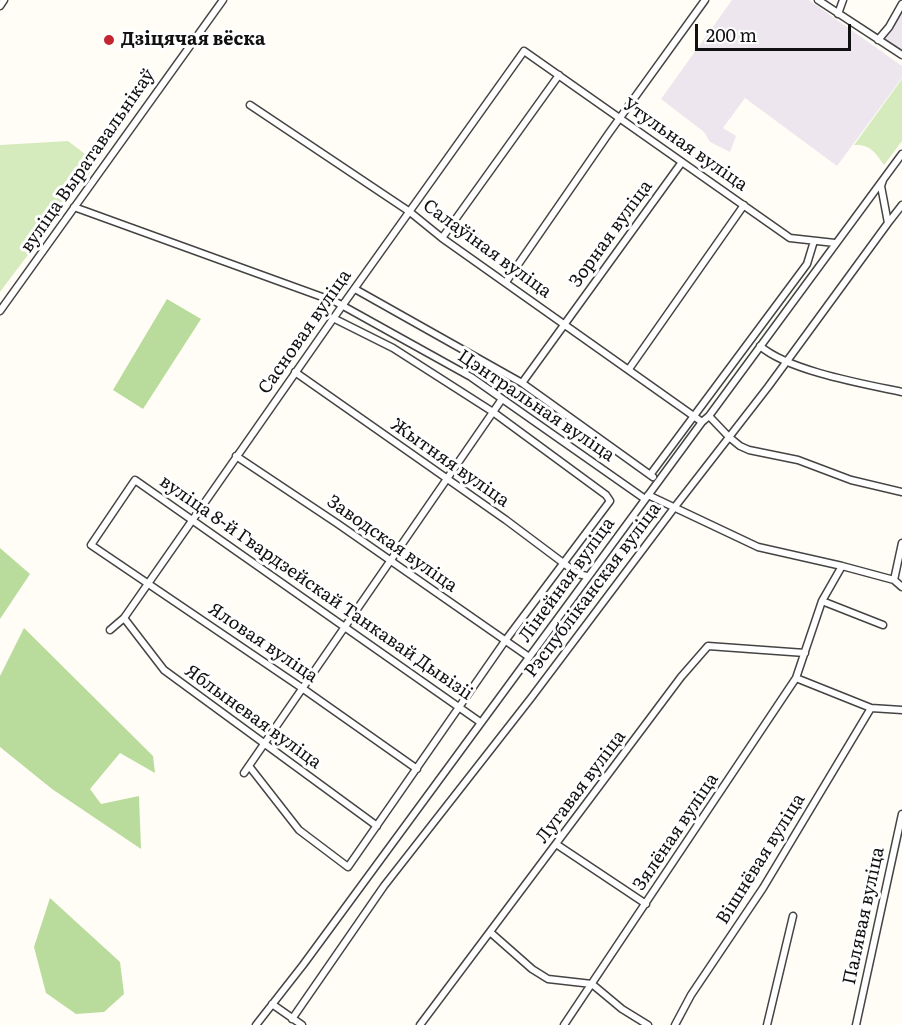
<!DOCTYPE html>
<html>
<head>
<meta charset="utf-8">
<style>
  body { margin:0 }
  #map { position:relative; width:902px; height:1025px; overflow:hidden; background:#fffdf5; font-family:Literata,serif }
  canvas { display:block }
  .scale { position:absolute; left:695px; top:24px; width:156px; height:27px; box-sizing:border-box; border:3px solid #111; border-top:0; padding-left:8px; font-size:18px; line-height:21px; white-space:nowrap; color:#111; -webkit-text-stroke:4px #fff; paint-order:stroke }
</style>
</head>
<body>
<div id="map">
<canvas width="902" height="1025"></canvas>
<div class="scale">200 m</div>
</div>
<script>
const ctx = document.querySelector('canvas').getContext('2d');
ctx.lineJoin = 'round';
function fill(path, color) { ctx.fillStyle = color; ctx.fill(path, 'evenodd'); }
function strokePath(path, color, width, dash) { ctx.strokeStyle = color; ctx.lineWidth = width; ctx.lineCap = dash ? 'butt' : 'round'; ctx.setLineDash(dash || []); ctx.stroke(path); }
function write(font, color, halo, rows, align = 'center') {
  ctx.font = font + ' Literata,serif'; ctx.lineWidth = 6; ctx.setLineDash([]); ctx.textBaseline = 'middle'; ctx.strokeStyle = halo; ctx.fillStyle = color; for (const [text, x, y, turn = 0] of rows) {
    ctx.save(); ctx.translate(x, y); ctx.rotate((+turn || 0) * Math.PI / 180); ctx.textAlign = isNaN(turn) ? turn : align; if (halo) ctx.strokeText(text, 0, 0); ctx.fillText(text, 0, 0); ctx.restore();
  }
}
const industrial = new Path2D(`
  M 732,0 L 809,0 L 902,66 L 902,78 L 837,166 L 745,98 L 723,128 L 736,136 L 730,152 L 710,142 L 704,132 L 661,99 Z
  M 902,8 L 902,54 L 881,40 Z`);
const green = new Path2D(`
  M 902,79 L 902,141 L 884,165 C 875,152 870,144 854,145 Z
  M 68,141 L 97,163 L 0,292 L 0,145 Z`);
const forest = new Path2D(`
  M 167,299 L 201,319 L 143,409 L 113,390 Z
  M 0,548 L 30,574 L 0,619 Z
  M 24,628 L 153,756 L 155,773 L 120,753 L 90,789 L 101,804 L 139,796 L 141,849 L 52,789 L 0,747 L 0,676 Z
  M 50,898 L 120,962 L 124,994 L 104,1012 L 76,1014 L 46,993 L 34,947 Z`);
const street = new Path2D(`
  M 818,0 L 902,55
  M 0,6 L 4,0
  M 838,14 L 843,0
  M 878,40 L 889,27 L 902,4
  M 250,105 L 410,212 L 442,238 L 702,422
  M 74,207 L 336,302 L 471,377 L 645,499
  M 888,223 L 902,205
  M 442,238 L 559,75
  M 506,282 L 609,133 L 705,0
  M 355,289 L 522,383 L 653,477
  M 0,311 L 223,0
  M 760,346 C 789,371 864,384 902,392
  M 629,369 L 744,205
  M 295,372 L 506,520 L 578,574 L 587,576
  M 522,383 L 682,162
  M 709,416 L 729,437 L 740,446 L 749,450 L 798,460 L 851,480 L 902,492
  M 236,456 L 338,524 L 529,657
  M 650,475 L 807,264 L 814,241
  M 648,495 L 758,547 L 842,566 L 894,580 L 902,587
  M 894,580 L 902,543
  M 822,601 L 883,625
  M 124,618 L 164,670 L 377,826
  M 110,630 L 124,618 L 342,306 L 524,51 L 790,238 L 835,243
  M 796,678 L 871,708 L 902,710
  M 249,766 L 299,830 L 348,867 L 505,641 L 610,501 L 606,495 L 493,412 L 393,348 L 333,318
  M 417,769 L 302,688 L 91,545 L 135,480 L 480,722
  M 244,773 L 502,399
  M 556,844 L 646,904
  M 490,932 L 532,969 L 548,979 L 592,984 L 622,1009 L 648,1025
  M 272,1004 L 302,1025
  M 292,1019 L 384,886 L 531,698 L 674,508 L 768,387 L 888,223 L 881,186 L 883,180
  M 256,1025 L 303,965 L 702,422 L 709,416 L 902,154
  M 420,1025 L 681,677 L 708,646 L 805,653
  M 564,1025 L 796,678 L 822,601 L 842,566
  M 675,1025 L 691,995 L 763,888 L 871,708
  M 767,1025 L 793,916
  M 856,1025 L 902,814`);
const markers = [
  [109,40,6,"#c4262e"]
];
const poiNames = [
  ["Дзіцячая вёска",121,40]
];
const streetNames = [
  ["Утульная вуліца",685,145,35],
  ["вуліца Выратавальнікаў",88,161,-55],
  ["Зорная вуліца",611,234,-54],
  ["Салаўіная вуліца",487,249,36],
  ["Сасновая вуліца",305,332,-55],
  ["Цэнтральная вуліца",536,406,34],
  ["Жытняя вуліца",450,463,35],
  ["Заводская вуліца",392,544,35],
  ["Лінейная вуліца",567,580,-54],
  ["вуліца 8-й Гвардзейскай Танкавай Дывізіі",316,588,35],
  ["Рэспубліканская вуліца",593,590,-53],
  ["Яловая вуліца",263,643,34],
  ["Яблыневая вуліца",253,717,36],
  ["Лугавая вуліца",581,787,-53],
  ["Зялёная вуліца",676,832,-56],
  ["Вішнёвая вуліца",761,859,-58],
  ["Палявая вуліца",864,916,-78]
];
fill(industrial, '#eee6ef');
fill(green, '#d5ebbd');
fill(forest, '#b9dc9c');
strokePath(street, '#444', 9);
strokePath(street, '#fff', 6);
for (const [x, y, r, color] of markers) { const dot = new Path2D(); dot.arc(x, y, r, 0, 2 * Math.PI); ctx.fillStyle = color; ctx.fill(dot); strokePath(dot, '#fff', 2); }
write('bold 18px', '#111', '#fff', poiNames, 'left');
write('18px', '#111', '#fff', streetNames);
</script>
</body>
</html>
